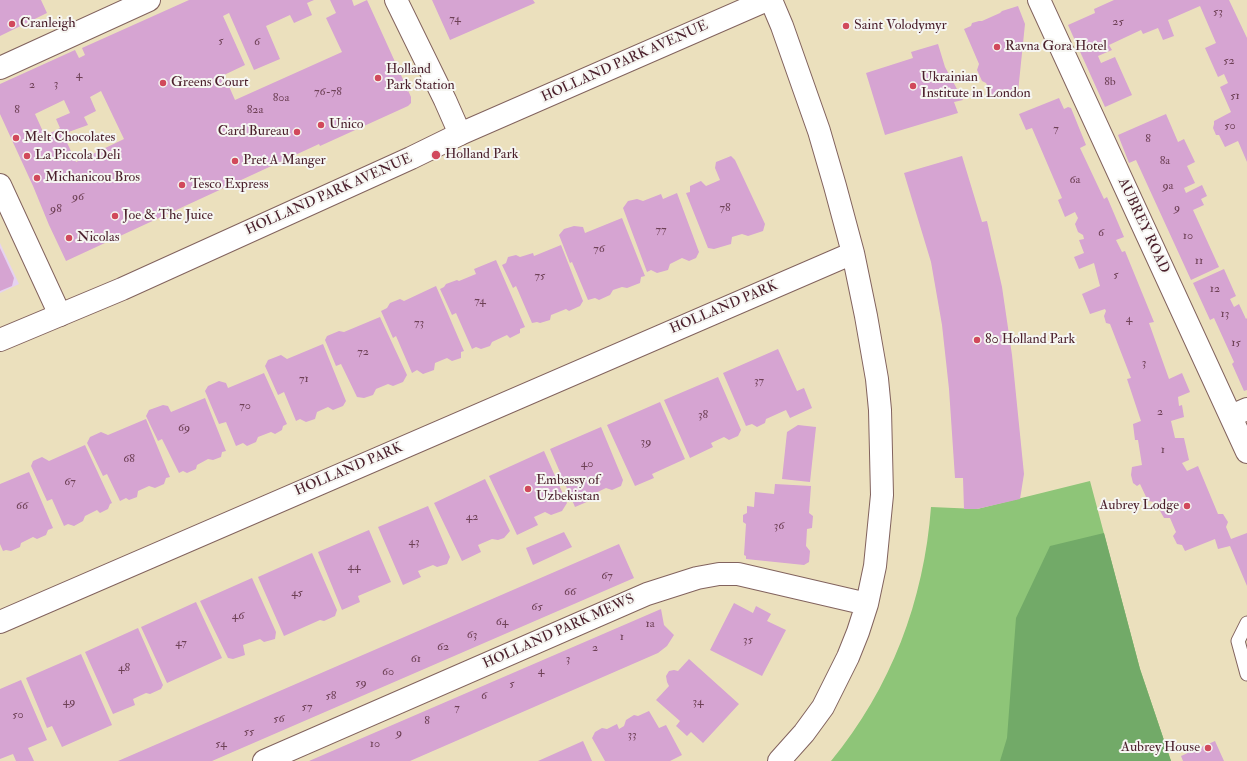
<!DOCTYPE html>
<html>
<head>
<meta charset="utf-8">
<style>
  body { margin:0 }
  canvas { display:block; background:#ebe0bd }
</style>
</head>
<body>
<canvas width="1247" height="761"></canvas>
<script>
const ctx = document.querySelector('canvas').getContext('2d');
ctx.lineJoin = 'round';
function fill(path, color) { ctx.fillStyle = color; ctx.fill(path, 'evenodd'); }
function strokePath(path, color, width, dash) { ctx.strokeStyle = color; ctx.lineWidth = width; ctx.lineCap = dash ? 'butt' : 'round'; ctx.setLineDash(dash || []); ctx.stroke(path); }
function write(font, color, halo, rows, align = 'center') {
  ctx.font = font + ' "IM FELL Double Pica",serif'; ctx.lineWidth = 4; ctx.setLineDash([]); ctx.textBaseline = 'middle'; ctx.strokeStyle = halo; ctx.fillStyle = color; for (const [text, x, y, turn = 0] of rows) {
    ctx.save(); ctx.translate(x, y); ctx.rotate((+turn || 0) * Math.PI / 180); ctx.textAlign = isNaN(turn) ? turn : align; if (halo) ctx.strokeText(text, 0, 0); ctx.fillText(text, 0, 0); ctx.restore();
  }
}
const built = new Path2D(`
  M 0,243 L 19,284 L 0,293 Z`);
const green = new Path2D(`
  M 1090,481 L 1140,669 L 1171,761 L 831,761 C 891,688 924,601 931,507 L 977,509 Z`);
const forest = new Path2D(`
  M 1104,533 L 1140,669 L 1171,761 L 1000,761 L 1007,738 L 1016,618 L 1050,546 Z`);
const building = new Path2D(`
  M 0,0 L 41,0 L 47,13 L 0,36 Z
  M 189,0 L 314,0 L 307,3 L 312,15 L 294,23 L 290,15 L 266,26 L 280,59 L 254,70 L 229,13 L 223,16 L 245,65 L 224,75 L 235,100 L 342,52 L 326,18 L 336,13 L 330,0 L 352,0 L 354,6 L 367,0 L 411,97 L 411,103 L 408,106 L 320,146 L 319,144 L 66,261 L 49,225 L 33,186 L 0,114 L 0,84 L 75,50 L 79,58 L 85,55 L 82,48 ZM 101,91 L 124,139 L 76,162 L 63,134 L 88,125 L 84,117 L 96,111 L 90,97 ZM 64,100 L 70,113 L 56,119 L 60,128 L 45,136 L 35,114 Z
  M 432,0 L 533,0 L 535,3 L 450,40 Z
  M 1114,0 L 1229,0 L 1247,38 L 1247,162 L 1238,141 L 1225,147 L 1219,135 L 1216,135 L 1213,128 L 1214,124 L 1214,121 L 1231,112 L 1220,87 L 1228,83 L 1224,74 L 1218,77 L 1205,48 L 1216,43 L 1200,6 L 1168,20 L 1174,36 L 1163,40 L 1158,28 L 1143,34 L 1141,30 L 1109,45 L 1112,50 L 1098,56 L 1101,63 L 1115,57 L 1132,95 L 1105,107 L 1068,25 L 1095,13 L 1094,9 Z
  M 1018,6 L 1025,24 L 1018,92 L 993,97 L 986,83 L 982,81 L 977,70 L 979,64 L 964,29 L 971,26 L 972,23 L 979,21 L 982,21 L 1000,13 L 1002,11 Z
  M 938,44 L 945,67 L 963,100 L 954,102 L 958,113 L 885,135 L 866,73 L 913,58 L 911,52 Z
  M 1059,98 L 1064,109 L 1068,107 L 1071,108 L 1086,145 L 1080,148 L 1104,199 L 1107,197 L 1124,237 L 1116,240 L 1122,252 L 1125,251 L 1154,322 L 1149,323 L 1169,379 L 1182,373 L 1190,392 L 1178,397 L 1179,406 L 1182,405 L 1184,417 L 1171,421 L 1175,438 L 1184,438 L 1189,460 L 1182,463 L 1187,471 L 1198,466 L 1218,514 L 1223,514 L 1228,522 L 1226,527 L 1231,539 L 1247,533 L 1247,586 L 1230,546 L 1218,549 L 1215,539 L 1185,551 L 1182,545 L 1177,544 L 1173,536 L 1176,532 L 1170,518 L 1164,518 L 1159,509 L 1160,503 L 1148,501 L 1140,484 L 1137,486 L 1133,483 L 1131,475 L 1132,467 L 1142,465 L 1138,440 L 1135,440 L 1133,424 L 1141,421 L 1127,379 L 1131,378 L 1110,324 L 1106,323 L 1104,316 L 1106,311 L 1105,309 L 1090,314 L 1082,294 L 1100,286 L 1094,263 L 1079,269 L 1074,257 L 1084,253 L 1079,240 L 1084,239 L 1083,235 L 1078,232 L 1075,224 L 1078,218 L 1075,212 L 1065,217 L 1058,200 L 1062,198 L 1032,128 L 1026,130 L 1019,114 Z
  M 1166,114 L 1178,142 L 1184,139 L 1195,162 L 1187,166 L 1195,183 L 1184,188 L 1186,193 L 1202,185 L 1207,196 L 1201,199 L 1204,205 L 1193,210 L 1219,267 L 1191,280 L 1136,160 L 1129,163 L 1118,135 Z
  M 731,156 L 735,160 L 765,224 L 763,231 L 748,236 L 742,234 L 732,237 L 731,244 L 714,249 L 708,248 L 686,193 L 690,192 L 690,186 L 701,181 L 706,186 L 720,180 L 715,168 L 716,162 Z
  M 962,156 L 982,222 L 987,221 L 1002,287 L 1012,355 L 1024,474 L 1020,499 L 977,509 L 964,509 L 963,478 L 955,478 L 949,389 L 942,325 L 931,262 L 904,173 Z
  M 677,193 L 699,252 L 696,258 L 689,261 L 682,258 L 670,264 L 668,270 L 657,273 L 651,270 L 647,272 L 623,208 L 628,201 L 637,199 L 643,201 L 661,194 L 663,199 Z
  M 622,218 L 645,276 L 641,277 L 640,283 L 627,288 L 622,287 L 613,290 L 610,295 L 599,300 L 595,298 L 588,300 L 572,262 L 570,263 L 559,235 L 564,229 L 574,226 L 583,227 L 585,233 Z
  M 561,245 L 583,301 L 580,306 L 569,311 L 566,309 L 551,315 L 550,320 L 540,323 L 537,322 L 532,323 L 516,286 L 513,288 L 502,265 L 506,263 L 508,257 L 516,255 L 520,257 L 533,253 L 534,256 Z
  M 0,248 L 14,278 L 12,286 L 0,291 Z
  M 496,260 L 525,327 L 520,329 L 520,333 L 510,338 L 507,335 L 492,342 L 490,346 L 481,349 L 476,347 L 472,349 L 456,313 L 452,315 L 440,289 L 444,287 L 446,284 L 457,280 L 459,281 L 476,274 L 474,269 Z
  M 1224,269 L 1236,296 L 1230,299 L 1234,307 L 1239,304 L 1246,319 L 1247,318 L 1247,390 L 1244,391 L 1232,364 L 1234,362 L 1214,318 L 1210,320 L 1193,283 Z
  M 436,286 L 464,351 L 461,352 L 461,358 L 452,361 L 447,358 L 435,363 L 434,370 L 423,374 L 417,370 L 412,373 L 396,336 L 393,338 L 381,311 L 387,308 L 390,303 L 400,299 L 404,301 Z
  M 380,317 L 407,375 L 403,382 L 393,386 L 388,384 L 376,389 L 373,395 L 364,398 L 357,397 L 341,364 L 336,366 L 325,340 L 327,336 L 339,331 L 344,332 Z
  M 323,344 L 346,401 L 343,406 L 333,410 L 328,407 L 317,412 L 315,419 L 306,422 L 300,419 L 296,421 L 284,392 L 278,395 L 265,366 L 268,360 L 281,355 L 287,359 Z
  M 778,349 L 797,391 L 804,388 L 812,408 L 790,418 L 786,410 L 766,419 L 765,423 L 757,427 L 752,424 L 746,426 L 723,373 Z
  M 264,373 L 287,424 L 283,426 L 282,430 L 275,434 L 271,432 L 258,437 L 256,442 L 247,446 L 243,443 L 236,446 L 226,422 L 219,424 L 205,391 L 208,386 L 219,381 L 226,383 L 228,388 Z
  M 718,377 L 741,430 L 738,436 L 729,440 L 724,437 L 711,443 L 713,447 L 690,458 L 664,400 Z
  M 205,398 L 226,451 L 222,452 L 221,457 L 213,460 L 208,459 L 197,465 L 196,469 L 187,473 L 183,471 L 179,473 L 162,439 L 158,441 L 146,416 L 149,410 L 163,405 L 168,406 L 171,412 Z
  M 660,402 L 685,459 L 652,474 L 654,478 L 635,486 L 607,425 Z
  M 146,419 L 170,477 L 166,478 L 164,484 L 155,488 L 149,486 L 138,491 L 137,497 L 129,500 L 126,498 L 120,501 L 107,474 L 103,476 L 87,443 L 90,437 L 101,432 L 108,435 Z
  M 798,425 L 816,427 L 810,482 L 782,479 L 787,432 Z
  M 601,427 L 623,480 L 621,486 L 612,490 L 606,488 L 587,497 L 589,501 L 575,507 L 550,449 Z
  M 85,445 L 112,503 L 110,504 L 108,509 L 100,513 L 97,510 L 85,516 L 83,521 L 74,526 L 68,524 L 64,526 L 52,499 L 47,501 L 31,466 L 33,461 L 42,457 L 49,461 Z
  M 544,451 L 567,503 L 562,511 L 551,515 L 545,512 L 534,517 L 538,525 L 517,535 L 489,476 Z
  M 29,472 L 53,528 L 48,530 L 46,535 L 37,539 L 33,537 L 21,543 L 20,547 L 11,551 L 6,550 L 3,551 L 0,544 L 0,484 Z
  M 485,479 L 510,531 L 504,538 L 498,540 L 492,539 L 478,545 L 481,552 L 462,561 L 434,503 Z
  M 775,484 L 811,486 L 809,513 L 813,516 L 812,528 L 807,529 L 806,546 L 810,551 L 809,562 L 804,565 L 746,559 L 746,556 L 744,555 L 746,524 L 743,522 L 743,515 L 747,513 L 747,506 L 754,507 L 755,492 L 774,494 Z
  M 428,506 L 450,557 L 447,564 L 437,567 L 433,565 L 418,571 L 421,577 L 403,585 L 378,527 Z
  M 369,530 L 391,582 L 358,596 L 360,602 L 342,610 L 318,552 Z
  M 564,532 L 572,547 L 533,565 L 526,548 Z
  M 619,544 L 634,578 L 212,761 L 118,761 Z
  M 312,553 L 337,610 L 335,616 L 324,621 L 320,620 L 284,636 L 258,577 Z
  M 252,578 L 276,632 L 275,639 L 264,642 L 260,639 L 243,645 L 245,655 L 233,659 L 228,658 L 200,601 Z
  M 196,602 L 222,658 L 167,683 L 141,627 Z
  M 734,603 L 753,613 L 756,606 L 771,614 L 767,621 L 786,630 L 762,676 L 710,650 Z
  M 661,609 L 664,625 L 674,635 L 667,646 L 658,653 L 410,761 L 309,761 Z
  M 138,628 L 163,685 L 161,689 L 150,694 L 146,693 L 133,699 L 135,705 L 113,714 L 85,652 Z
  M 81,654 L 112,725 L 62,747 L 52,726 L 47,728 L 26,678 Z
  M 689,659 L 739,704 L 703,743 L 691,732 L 687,736 L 676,726 L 680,721 L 656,700 L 669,686 L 667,682 L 666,676 L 669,671 L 674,670 L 678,671 Z
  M 21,680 L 47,740 L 28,748 L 34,761 L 16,761 L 13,754 L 0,759 L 0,689 Z
  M 649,711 L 659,728 L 666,725 L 682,755 L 670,761 L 605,761 L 592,738 L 595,732 L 602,728 L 607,729 L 617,724 L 619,729 L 624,726 L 626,720 L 634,715 L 638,716 Z
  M 583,741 L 592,761 L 538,761 Z
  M 1215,741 L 1224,761 L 1183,761 L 1181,756 Z`);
const lane = new Path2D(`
  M 1247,623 L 1238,641 L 1247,674`);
const street = new Path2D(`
  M 396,0 L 445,100 L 460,134
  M 771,0 L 782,26 L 819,131 L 835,186 L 853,253 L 866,316 L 877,379 L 880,410 L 882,495 L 875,566 L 867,604 L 858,632 L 848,657 L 823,707 L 804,733 L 779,761
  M 1039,0 L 1247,452
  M 0,68 L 149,0
  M 0,185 L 60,315
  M 1231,416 L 1247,409
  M 0,622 L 853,253
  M 264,761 L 647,594 L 697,578 L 719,574 L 738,574 L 867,604`);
const primary = new Path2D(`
  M 0,340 L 122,289 L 411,158 L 460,134 L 767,0`);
const markers = [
  [12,24,4,"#d1495b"],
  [846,26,4,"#d1495b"],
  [997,47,4,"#d1495b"],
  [378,78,4,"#d1495b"],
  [163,83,4,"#d1495b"],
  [913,86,4,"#d1495b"],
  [321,125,4,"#d1495b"],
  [297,132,4,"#d1495b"],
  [16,138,4,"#d1495b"],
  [436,155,5,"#d1495b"],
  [27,156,4,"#d1495b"],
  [235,161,4,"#d1495b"],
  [37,178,4,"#d1495b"],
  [182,185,4,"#d1495b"],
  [115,216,4,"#d1495b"],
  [69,238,4,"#d1495b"],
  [977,340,4,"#d1495b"],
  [528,489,4,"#d1495b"],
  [1187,506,4,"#d1495b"],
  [1208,748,4,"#d1495b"]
];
const numberNames = [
  ["53",1218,12],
  ["74",455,19],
  ["25",1118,22],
  ["5",221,41],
  ["6",257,42],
  ["52",1229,61],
  ["4",79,75],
  ["8b",1110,82],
  ["3",56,84],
  ["2",32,85],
  ["76-78",328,92],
  ["51",1235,96],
  ["80a",281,98],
  ["8",17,110],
  ["82a",255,110],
  ["50",1230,126],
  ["7",1056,129],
  ["8",1148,139],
  ["8a",1165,161],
  ["6a",1075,180],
  ["9a",1168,186],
  ["96",78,197],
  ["78",725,208],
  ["9",1177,208],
  ["98",56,209],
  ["77",661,230],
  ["6",1101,233],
  ["10",1188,236],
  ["76",599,249],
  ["11",1199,261],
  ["5",1116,275],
  ["75",540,276],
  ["12",1215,289],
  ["74",480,301],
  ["13",1225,314],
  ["4",1129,319],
  ["73",419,323],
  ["15",1236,343],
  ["72",363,352],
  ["3",1144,363],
  ["71",304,379],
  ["37",759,381],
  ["70",245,406],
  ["2",1160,412],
  ["38",703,415],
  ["69",184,428],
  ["39",646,442],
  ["1",1163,450],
  ["68",129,459],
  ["40",587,464],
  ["67",70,482],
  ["66",22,506],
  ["42",472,517],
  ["36",779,526],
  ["43",414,542],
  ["44",354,567],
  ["67",607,576],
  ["66",570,592],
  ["45",297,593],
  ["65",537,607],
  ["46",238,616],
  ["64",502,622],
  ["1a",650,624],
  ["63",472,635],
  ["1",622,637],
  ["35",748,640],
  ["47",181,643],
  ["62",443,647],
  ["2",595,648],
  ["61",416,659],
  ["3",568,659],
  ["48",124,668],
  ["4",541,671],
  ["60",388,672],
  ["59",361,683],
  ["5",512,684],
  ["58",331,696],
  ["6",484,696],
  ["49",69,702],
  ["34",698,702],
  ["57",307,707],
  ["7",457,708],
  ["50",18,715],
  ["56",279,719],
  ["8",427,721],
  ["55",249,732],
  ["9",399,733],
  ["33",632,735],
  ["54",221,744],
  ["10",375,744]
];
const poiNames = [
  ["Cranleigh",20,24],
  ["Saint Volodymyr",854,26],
  ["Ravna Gora Hotel",1005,47],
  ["Holland",386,70],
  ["Park Station",386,86],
  ["Ukrainian",921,78],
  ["Institute in London",921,94],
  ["Greens Court",171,83],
  ["Unico",329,125],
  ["Card Bureau",289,132,"right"],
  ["Melt Chocolates",24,138],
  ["Holland Park",445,155],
  ["La Piccola Deli",35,156],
  ["Pret A Manger",243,161],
  ["Michanicou Bros",45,178],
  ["Tesco Express",190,185],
  ["Joe & The Juice",123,216],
  ["Nicolas",77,238],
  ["80 Holland Park",985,340],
  ["Embassy of",536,481],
  ["Uzbekistan",536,497],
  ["Aubrey Lodge",1179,506,"right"],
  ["Aubrey House",1200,748,"right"]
];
const streetNames = [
  ["HOLLAND PARK AVENUE",625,62,-24],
  ["HOLLAND PARK AVENUE",329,195,-24],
  ["AUBREY ROAD",1143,226,65],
  ["HOLLAND PARK",724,308,-23],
  ["HOLLAND PARK",349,470,-23],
  ["HOLLAND PARK MEWS",559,632,-24]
];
fill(built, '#e6d2f0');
fill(green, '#8ec578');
fill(forest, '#72aa68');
fill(building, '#d6a4d2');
strokePath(lane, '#82635e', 15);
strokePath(street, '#82635e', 24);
strokePath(primary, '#82635e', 24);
strokePath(lane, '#fff', 13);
strokePath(street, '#fff', 22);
strokePath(primary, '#fff', 22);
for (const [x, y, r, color] of markers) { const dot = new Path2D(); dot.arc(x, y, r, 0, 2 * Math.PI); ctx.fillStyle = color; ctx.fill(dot); strokePath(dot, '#f6f6f2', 1.5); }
write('12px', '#6d4055', null, numberNames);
write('14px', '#4a1f2b', '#f6f6f2', poiNames, 'left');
write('14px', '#4a1f2b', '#f6f6f2', streetNames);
</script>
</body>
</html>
